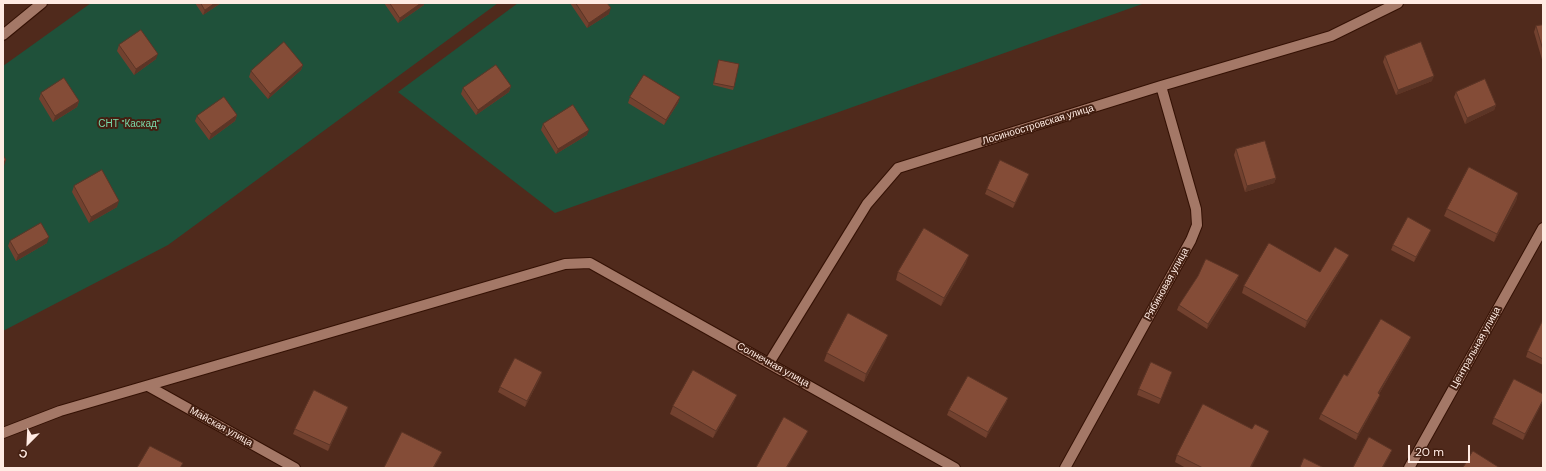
<!DOCTYPE html>
<html>
<head>
<meta charset="utf-8">
<style>
  body { margin:0 }
  #map { position:relative; width:1546px; height:471px; overflow:hidden; background:#502a1c; font-family:"DM Sans",sans-serif }
  canvas { display:block }
  .frame { position:absolute; inset:0; border:4px solid #ffebe3; pointer-events:none }
  .north { position:absolute; left:8px; top:423px; width:40px; height:40px; -webkit-text-stroke:3px #442012; paint-order:stroke; rotate:204deg; font-size:11px; font-weight:700; line-height:16px; text-align:center; color:#ffebe3 }
  .north::after { content:''; display:block; margin:auto; width:14px; height:18px; background:#ffebe3; clip-path:polygon(50% 0,100% 100%,50% 72%,0 100%) }
  .scale { position:absolute; left:1408px; top:445px; width:62px; height:18px; box-sizing:border-box; border:2px solid #ffebe3; border-top:0; padding-left:5px; font-size:12px; line-height:14px; white-space:nowrap; color:#ffebe3; -webkit-text-stroke:3px #442012; paint-order:stroke }
</style>
</head>
<body>
<div id="map">
<canvas width="1546" height="471"></canvas>
<div class="frame"></div>
<div class="north">С</div>
<div class="scale">20 m</div>
</div>
<script>
const ctx = document.querySelector('canvas').getContext('2d');
ctx.lineJoin = 'round';
function fill(path, color) { ctx.fillStyle = color; ctx.fill(path, 'evenodd'); }
function strokePath(path, color, width, dash) { ctx.strokeStyle = color; ctx.lineWidth = width; ctx.lineCap = dash ? 'butt' : 'round'; ctx.setLineDash(dash || []); ctx.stroke(path); }
function write(font, color, halo, rows, align = 'center') {
  ctx.font = font + ' "DM Sans",sans-serif'; ctx.lineWidth = 4; ctx.setLineDash([]); ctx.textBaseline = 'middle'; ctx.strokeStyle = halo; ctx.fillStyle = color; for (const [text, x, y, turn = 0] of rows) {
    ctx.save(); ctx.translate(x, y); ctx.rotate((+turn || 0) * Math.PI / 180); ctx.textAlign = isNaN(turn) ? turn : align; if (halo) ctx.strokeText(text, 0, 0); ctx.fillText(text, 0, 0); ctx.restore();
  }
}
const green = new Path2D(`
  M 91,3 L 498,3 L 168,245 L 3,331 L 3,66 Z
  M 518,3 L 1145,3 L 555,213 L 398,92 Z`);
const minor = new Path2D(`
  M 3,35 L 42,3
  M 769,363 L 867,204 L 898,168 L 1161,86 L 1331,36 L 1398,3
  M 148,386 L 295,468
  M 3,433 L 60,411 L 565,264 L 590,263 L 955,468
  M 1065,468 L 1191,240 L 1197,225 L 1196,209 L 1161,86
  M 1409,468 L 1543,228`);
const wall = new Path2D(`
  M 195,3 L 221,3 L 203,15 Z
  M 384,3 L 424,3 L 424,5 L 398,23 Z
  M 570,3 L 607,3 L 609,14 L 587,28 Z
  M 1543,25 L 1543,63 L 1534,32 L 1536,26 Z
  M 119,45 L 156,59 L 134,75 L 117,51 Z
  M 1385,56 L 1432,81 L 1396,95 L 1383,62 Z
  M 719,60 L 734,87 L 733,90 L 713,85 Z
  M 303,65 L 301,70 L 268,99 L 249,77 L 251,71 Z
  M 511,86 L 509,92 L 476,115 L 461,94 L 463,88 Z
  M 1456,92 L 1496,105 L 1494,110 L 1465,124 L 1454,97 Z
  M 41,93 L 79,101 L 77,107 L 53,122 L 39,99 Z
  M 630,97 L 680,97 L 678,103 L 664,125 L 628,103 Z
  M 237,115 L 235,121 L 209,140 L 195,121 L 197,116 Z
  M 543,124 L 587,135 L 556,154 L 541,130 Z
  M 1236,149 L 1276,178 L 1274,183 L 1245,192 L 1234,155 Z
  M 1027,180 L 1013,208 L 985,194 L 987,189 Z
  M 74,186 L 117,207 L 89,223 L 72,192 Z
  M 1518,193 L 1516,201 L 1494,242 L 1444,216 L 1447,209 Z
  M 1429,235 L 1414,262 L 1391,250 L 1393,245 Z
  M 10,241 L 47,243 L 16,261 L 8,246 Z
  M 1346,261 L 1305,328 L 1242,293 L 1244,286 L 1320,272 Z
  M 966,263 L 941,306 L 896,280 L 898,272 Z
  M 1239,275 L 1237,280 L 1207,329 L 1177,310 L 1179,305 Z
  M 1543,320 L 1543,365 L 1526,357 L 1528,351 Z
  M 888,335 L 885,342 L 864,382 L 824,361 L 827,353 Z
  M 1409,342 L 1379,394 L 1378,400 L 1356,440 L 1319,419 L 1321,414 L 1347,376 Z
  M 542,372 L 540,378 L 525,407 L 498,392 L 500,387 Z
  M 1170,378 L 1159,404 L 1137,395 L 1139,389 Z
  M 1543,394 L 1543,401 L 1523,440 L 1492,424 L 1494,418 Z
  M 1008,398 L 1006,403 L 986,438 L 947,415 L 949,410 Z
  M 734,402 L 713,438 L 670,414 L 673,406 Z
  M 348,407 L 346,413 L 328,451 L 293,434 L 295,429 Z
  M 1252,429 L 1269,431 L 1266,438 L 1251,468 L 1186,468 L 1175,462 L 1177,455 Z`);
const shadedWall = new Path2D(`
  M 215,3 L 221,3 L 203,15 L 205,10 Z
  M 421,3 L 424,3 L 424,5 L 398,23 L 400,18 Z
  M 611,8 L 609,14 L 587,28 L 589,23 Z
  M 158,54 L 156,59 L 134,75 L 136,69 Z
  M 303,65 L 301,70 L 268,99 L 270,94 Z
  M 1434,76 L 1432,81 L 1396,95 L 1398,90 Z
  M 511,86 L 509,92 L 476,115 L 478,110 Z
  M 680,97 L 678,103 L 664,125 L 666,120 Z
  M 79,101 L 77,107 L 53,122 L 55,116 Z
  M 1496,105 L 1494,110 L 1465,124 L 1467,118 Z
  M 237,115 L 235,121 L 209,140 L 211,134 Z
  M 589,130 L 587,135 L 556,154 L 558,149 Z
  M 6,160 L 4,166 L 3,166 L 3,162 Z
  M 1029,174 L 1027,180 L 1013,208 L 1015,203 Z
  M 1276,178 L 1274,183 L 1245,192 L 1247,186 Z
  M 1518,193 L 1516,201 L 1494,242 L 1497,234 Z
  M 119,201 L 117,207 L 89,223 L 91,217 Z
  M 1431,230 L 1429,235 L 1414,262 L 1416,257 Z
  M 49,237 L 47,243 L 16,261 L 18,255 Z
  M 969,255 L 966,263 L 941,306 L 944,298 Z
  M 1349,255 L 1346,261 L 1305,328 L 1307,321 Z
  M 1239,275 L 1237,280 L 1207,329 L 1208,324 Z
  M 888,335 L 885,342 L 864,382 L 866,374 Z
  M 1411,337 L 1409,342 L 1376,399 L 1378,393 Z
  M 542,372 L 540,378 L 525,407 L 527,401 Z
  M 737,395 L 734,402 L 713,438 L 716,431 Z
  M 1380,395 L 1378,400 L 1356,440 L 1358,434 Z
  M 1008,398 L 1006,403 L 986,438 L 988,432 Z
  M 1543,400 L 1543,401 L 1523,440 L 1525,434 Z
  M 348,407 L 346,413 L 328,451 L 330,445 Z
  M 808,431 L 806,436 L 787,468 L 786,468 Z
  M 1269,431 L 1266,438 L 1251,468 L 1250,468 Z
  M 1392,450 L 1389,457 L 1383,468 L 1382,468 Z
  M 442,452 L 439,459 L 434,468 L 433,468 Z`);
const building = new Path2D(`
  M 201,3 L 215,3 L 205,10 Z
  M 390,3 L 421,3 L 400,18 Z
  M 576,3 L 607,3 L 611,8 L 589,23 Z
  M 1543,25 L 1543,50 L 1536,26 Z
  M 141,30 L 158,54 L 136,69 L 119,45 Z
  M 284,42 L 303,65 L 270,94 L 251,71 Z
  M 1421,42 L 1434,76 L 1398,90 L 1385,56 Z
  M 719,60 L 739,64 L 734,87 L 714,83 Z
  M 496,65 L 511,86 L 478,110 L 463,88 Z
  M 644,75 L 680,97 L 666,120 L 630,97 Z
  M 64,78 L 79,101 L 55,116 L 41,93 Z
  M 1485,79 L 1496,105 L 1467,118 L 1456,92 Z
  M 224,97 L 237,115 L 211,134 L 197,116 Z
  M 573,105 L 589,130 L 558,149 L 543,124 Z
  M 1265,141 L 1276,178 L 1247,186 L 1236,149 Z
  M 3,155 L 6,160 L 3,162 Z
  M 1000,160 L 1029,174 L 1015,203 L 987,189 Z
  M 1469,167 L 1518,193 L 1497,234 L 1447,209 Z
  M 102,170 L 119,201 L 91,217 L 74,186 Z
  M 1408,217 L 1431,230 L 1416,257 L 1393,245 Z
  M 41,223 L 49,237 L 18,255 L 10,241 Z
  M 924,228 L 969,255 L 944,298 L 898,272 Z
  M 1269,243 L 1320,272 L 1335,247 L 1349,255 L 1307,321 L 1244,286 Z
  M 1206,259 L 1239,275 L 1208,324 L 1179,305 L 1198,276 Z
  M 848,313 L 888,335 L 866,374 L 827,353 Z
  M 1381,319 L 1411,337 L 1378,393 L 1380,395 L 1358,434 L 1321,414 L 1344,374 L 1347,376 Z
  M 1543,320 L 1543,359 L 1528,351 Z
  M 515,358 L 542,372 L 527,401 L 500,387 Z
  M 1151,362 L 1172,372 L 1161,399 L 1139,389 Z
  M 693,370 L 737,395 L 716,431 L 673,406 Z
  M 968,376 L 1008,398 L 988,432 L 949,410 Z
  M 1514,379 L 1543,394 L 1543,400 L 1525,434 L 1494,418 Z
  M 314,390 L 348,407 L 330,445 L 295,429 Z
  M 1203,404 L 1252,429 L 1255,424 L 1269,431 L 1250,468 L 1203,468 L 1177,455 Z
  M 784,417 L 808,431 L 786,468 L 756,468 Z
  M 402,432 L 442,452 L 433,468 L 384,468 Z
  M 1369,437 L 1392,450 L 1382,468 L 1353,468 Z
  M 150,446 L 183,463 L 180,468 L 137,468 Z
  M 1473,451 L 1500,468 L 1463,468 Z
  M 1304,458 L 1324,468 L 1300,468 Z`);
const parkNames = [
  ["СНТ \"Каскад\"",129,124]
];
const streetNames = [
  ["Лосиноостровская улица",1038,125,-17],
  ["Рябиновая улица",1167,284,-61],
  ["Центральная улица",1476,348,-61],
  ["Солнечная улица",773,365,29],
  ["Майская улица",221,427,29]
];
fill(green, '#1f513a');
strokePath(minor, '#341104', 12);
strokePath(minor, '#a47867', 10);
fill(wall, '#72412f');
fill(shadedWall, '#5c3526');
fill(building, '#844c37');
strokePath(building, '#5c3526', 1);
write('10px', '#79d8a9', '#442012', parkNames);
write('10px', '#ffebe3', '#442012', streetNames);
</script>
</body>
</html>
